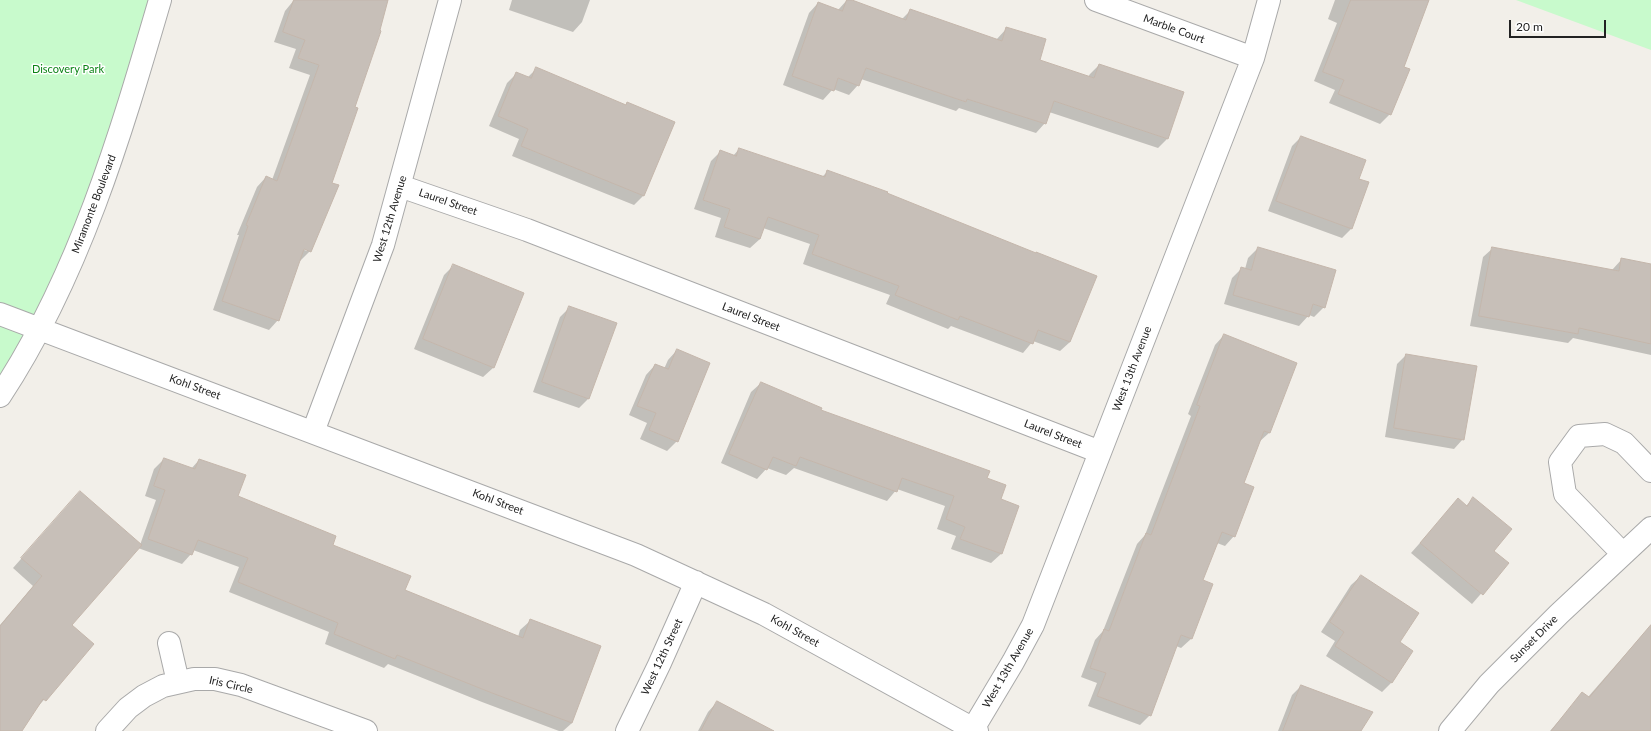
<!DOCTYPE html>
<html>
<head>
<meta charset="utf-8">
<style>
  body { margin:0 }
  #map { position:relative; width:1651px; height:731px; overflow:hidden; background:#f2efe9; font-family:Lato,sans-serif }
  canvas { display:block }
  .scale { position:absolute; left:1509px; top:20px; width:97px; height:18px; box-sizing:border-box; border:2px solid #222; border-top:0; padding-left:5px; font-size:12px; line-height:14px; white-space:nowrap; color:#222; -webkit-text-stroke:3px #fff; paint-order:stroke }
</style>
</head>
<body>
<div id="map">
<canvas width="1651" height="731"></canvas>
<div class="scale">20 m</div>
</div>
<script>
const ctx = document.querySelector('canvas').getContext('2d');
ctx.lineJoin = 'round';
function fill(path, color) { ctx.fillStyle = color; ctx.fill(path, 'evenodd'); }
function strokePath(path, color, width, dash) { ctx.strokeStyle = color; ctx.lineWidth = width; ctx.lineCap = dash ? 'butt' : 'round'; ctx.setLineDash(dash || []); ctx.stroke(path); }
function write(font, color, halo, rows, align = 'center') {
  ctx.font = font + ' Lato,sans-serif'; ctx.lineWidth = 3; ctx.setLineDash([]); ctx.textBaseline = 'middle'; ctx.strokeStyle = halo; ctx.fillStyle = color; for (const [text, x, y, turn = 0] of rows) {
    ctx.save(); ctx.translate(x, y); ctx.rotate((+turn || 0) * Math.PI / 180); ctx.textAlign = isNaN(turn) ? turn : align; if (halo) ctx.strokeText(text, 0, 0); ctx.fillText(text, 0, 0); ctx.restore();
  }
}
const park = new Path2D(`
  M 0,0 L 160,0 L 112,158 L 0,396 Z
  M 1516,0 L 1651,0 L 1651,50 Z`);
const shadow = new Path2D(`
  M 294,0 L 387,0 L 310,251 L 300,261 L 299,260 L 278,320 L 269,330 L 213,310 L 239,235 L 237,235 L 257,187 L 266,177 L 272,180 L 310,75 L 289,68 L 296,49 L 274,42 L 285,11 ZM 299,248 L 307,249 L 307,251 Z
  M 512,0 L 590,0 L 582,22 L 573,32 L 509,10 Z
  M 847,0 L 902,19 L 910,11 L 996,40 L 1007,28 L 1039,61 L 1088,77 L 1090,74 L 1099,65 L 1167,139 L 1158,148 L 1049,112 L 1045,123 L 1036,133 L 959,108 L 956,111 L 861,79 L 858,85 L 849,95 L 833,89 L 823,100 L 783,85 L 809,13 L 818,3 L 838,10 Z
  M 1335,0 L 1427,0 L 1403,67 L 1390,114 L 1380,124 L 1329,103 L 1335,90 L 1314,81 L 1337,23 L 1328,19 Z
  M 537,68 L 625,106 L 627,103 L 644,195 L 634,205 L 512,156 L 519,139 L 489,126 L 507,83 L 517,73 L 527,78 Z
  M 1301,137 L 1358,179 L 1368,183 L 1351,229 L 1342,238 L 1268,211 L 1292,146 Z
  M 739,149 L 822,177 L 827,172 L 1095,277 L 1070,342 L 1060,351 L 1033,341 L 1023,353 L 951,326 L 948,329 L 886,304 L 890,295 L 803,264 L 810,244 L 763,228 L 760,239 L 750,248 L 715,237 L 721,218 L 694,209 L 711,161 L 720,152 L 733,156 Z
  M 1258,248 L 1324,307 L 1314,317 L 1309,315 L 1299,326 L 1224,304 L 1232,278 L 1242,268 L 1245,269 L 1248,258 Z
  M 1493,248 L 1612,270 L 1622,259 L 1651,265 L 1651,355 L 1573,338 L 1568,343 L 1470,326 L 1483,257 Z
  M 453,266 L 493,368 L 483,377 L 414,349 L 444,275 Z
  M 570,307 L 615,324 L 588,399 L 579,408 L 533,392 L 560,317 Z
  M 1224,335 L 1269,433 L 1259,442 L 1242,483 L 1234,536 L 1225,546 L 1217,543 L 1202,581 L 1191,639 L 1181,648 L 1176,646 L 1150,715 L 1140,725 L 1088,706 L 1097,683 L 1081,677 L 1095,640 L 1103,631 L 1137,544 L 1145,535 L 1191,416 L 1188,414 L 1215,345 Z
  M 677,350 L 677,441 L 667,451 L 640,439 L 647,423 L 629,415 L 646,375 L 655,365 L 664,369 L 668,360 Z
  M 1406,355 L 1463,439 L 1454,449 L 1385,437 L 1397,364 Z
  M 761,383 L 819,411 L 986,479 L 999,499 L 1018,507 L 1001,554 L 991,563 L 951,549 L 956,536 L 937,529 L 945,506 L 897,489 L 887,501 L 794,468 L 786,475 L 767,468 L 757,479 L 721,463 L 751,392 Z
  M 164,459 L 191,469 L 199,460 L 237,497 L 331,545 L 404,590 L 518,637 L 520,630 L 530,621 L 572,723 L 563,731 L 559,731 L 482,702 L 388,664 L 384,668 L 325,644 L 329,632 L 229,592 L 239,567 L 193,550 L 191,554 L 182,564 L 138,548 L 70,625 L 93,644 L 35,710 L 21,731 L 0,731 L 0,625 L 33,586 L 13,568 L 80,492 L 140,545 L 156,500 L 145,496 L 154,469 Z
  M 1473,498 L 1493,551 L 1507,564 L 1472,604 L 1411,553 L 1458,500 L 1466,506 Z
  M 1361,576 L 1398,643 L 1412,651 L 1391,683 L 1382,692 L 1326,656 L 1335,641 L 1321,632 L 1351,585 Z
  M 1651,625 L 1651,725 L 1636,731 L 1550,731 L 1583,693 L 1588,697 Z
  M 1301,686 L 1355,731 L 1278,731 L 1292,695 Z
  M 717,702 L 753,731 L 698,731 L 708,712 Z`);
const building = new Path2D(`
  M 294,0 L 388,0 L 380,30 L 381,31 L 355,107 L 358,108 L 332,183 L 339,185 L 311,252 L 304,249 L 279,321 L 222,301 L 248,226 L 246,225 L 266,176 L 277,181 L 319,65 L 298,58 L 305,40 L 283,32 Z
  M 847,0 L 852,0 L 906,20 L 910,9 L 1002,41 L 1006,27 L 1046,39 L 1040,60 L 1094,78 L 1099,64 L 1184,92 L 1168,139 L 1054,101 L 1046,124 L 967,99 L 966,102 L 866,68 L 859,86 L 838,78 L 834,91 L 792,76 L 818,2 L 842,11 Z
  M 1351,0 L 1429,0 L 1404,67 L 1410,69 L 1391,115 L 1338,94 L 1344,80 L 1323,72 Z
  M 536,67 L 626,105 L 627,102 L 675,122 L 644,196 L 521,146 L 528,129 L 498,116 L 516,72 L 531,78 Z
  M 1301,136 L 1366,160 L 1359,179 L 1369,182 L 1352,229 L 1276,201 Z
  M 739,148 L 825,177 L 827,170 L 888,192 L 887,193 L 1036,253 L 1036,252 L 1097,276 L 1070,342 L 1038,330 L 1033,344 L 960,316 L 958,320 L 895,295 L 899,286 L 812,254 L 819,235 L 768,217 L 760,239 L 724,227 L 730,209 L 703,200 L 720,150 L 736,156 Z
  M 1258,247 L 1336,270 L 1325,308 L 1313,304 L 1309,317 L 1233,295 L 1241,267 L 1251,270 Z
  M 1492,247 L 1619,271 L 1621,258 L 1651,264 L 1651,344 L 1579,328 L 1578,334 L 1479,316 Z
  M 453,264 L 524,293 L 494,368 L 423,339 Z
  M 569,306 L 617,323 L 589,399 L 542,382 Z
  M 1224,334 L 1297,363 L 1270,433 L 1264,431 L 1244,483 L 1254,487 L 1235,537 L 1222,532 L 1203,580 L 1213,584 L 1192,639 L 1181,635 L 1151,716 L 1097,696 L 1106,673 L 1090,668 L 1104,629 L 1109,631 L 1146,533 L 1151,535 L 1200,406 L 1197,405 Z
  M 677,349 L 710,363 L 678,442 L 649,430 L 656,413 L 637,406 L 655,364 L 668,369 Z
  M 1406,354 L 1477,366 L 1464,440 L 1394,428 Z
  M 761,382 L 822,408 L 821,410 L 990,471 L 987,478 L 1006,485 L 1001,499 L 1019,506 L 1002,554 L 960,539 L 965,527 L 946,519 L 954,496 L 902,478 L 897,492 L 800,457 L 796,466 L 773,457 L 767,470 L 729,454 Z
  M 164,458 L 195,469 L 199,459 L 246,475 L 238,496 L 336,536 L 333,545 L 411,576 L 405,590 L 523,638 L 530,619 L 601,646 L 572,723 L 492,693 L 397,655 L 395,659 L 334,634 L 338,623 L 238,582 L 248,558 L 198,540 L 192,555 L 148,539 L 165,490 L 154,486 Z
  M 80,491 L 142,545 L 72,625 L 94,644 L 46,701 L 43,699 L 22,731 L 0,731 L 0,626 L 42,576 L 21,558 Z
  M 1473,497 L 1512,529 L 1494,551 L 1509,563 L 1483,595 L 1420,543 L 1458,498 L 1467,506 Z
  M 1361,575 L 1419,613 L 1400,642 L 1413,651 L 1392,683 L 1335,646 L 1344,632 L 1330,622 Z
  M 1651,625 L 1651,731 L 1551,731 L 1582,692 L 1589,697 Z
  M 1301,685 L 1373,712 L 1361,731 L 1283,731 Z
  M 717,701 L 774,731 L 701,731 Z`);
const minor = new Path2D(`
  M 1096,0 L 1253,58
  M 400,186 L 527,230 L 1100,452
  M 0,314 L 636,555 L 764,614 L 977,731
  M 0,396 C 79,276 120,137 160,0
  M 313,432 L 383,245 L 450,0
  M 1623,554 L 1565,494 L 1560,462 L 1579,436 L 1605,434 L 1624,443 L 1651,471
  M 169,643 L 178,682
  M 973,729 L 1013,662 L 1033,625 L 1253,58 L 1269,0
  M 107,731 L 128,708 L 144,696 L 163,686 L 194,679 L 215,679 L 241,685 L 366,731
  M 627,731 L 659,665 L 696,582
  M 1450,731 L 1489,684 L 1559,614 L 1651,528`);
const streetNames = [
  ["Marble Court",1174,29,20],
  ["Laurel Street",448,202,19],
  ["Miramonte Boulevard",94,204,-69],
  ["West 12th Avenue",390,219,-73],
  ["Laurel Street",751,317,21],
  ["West 13th Avenue",1132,369,-69],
  ["Kohl Street",195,387,20],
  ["Laurel Street",1053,434,21],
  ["Kohl Street",498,502,21],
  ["Kohl Street",795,631,29],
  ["Sunset Drive",1534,639,-45],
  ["West 12th Street",662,657,-65],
  ["West 13th Avenue",1008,668,-60],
  ["Iris Circle",231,685,13]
];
const parkNames = [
  ["Discovery Park",68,69]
];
fill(park, '#c8facc');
fill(shadow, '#0003');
fill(building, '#c7bfb8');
strokePath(building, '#c4b6ab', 1);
strokePath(minor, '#a9a9a9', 24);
strokePath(minor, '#fff', 22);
write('11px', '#222', '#fff', streetNames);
write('11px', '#0c8416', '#fff', parkNames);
</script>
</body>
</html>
